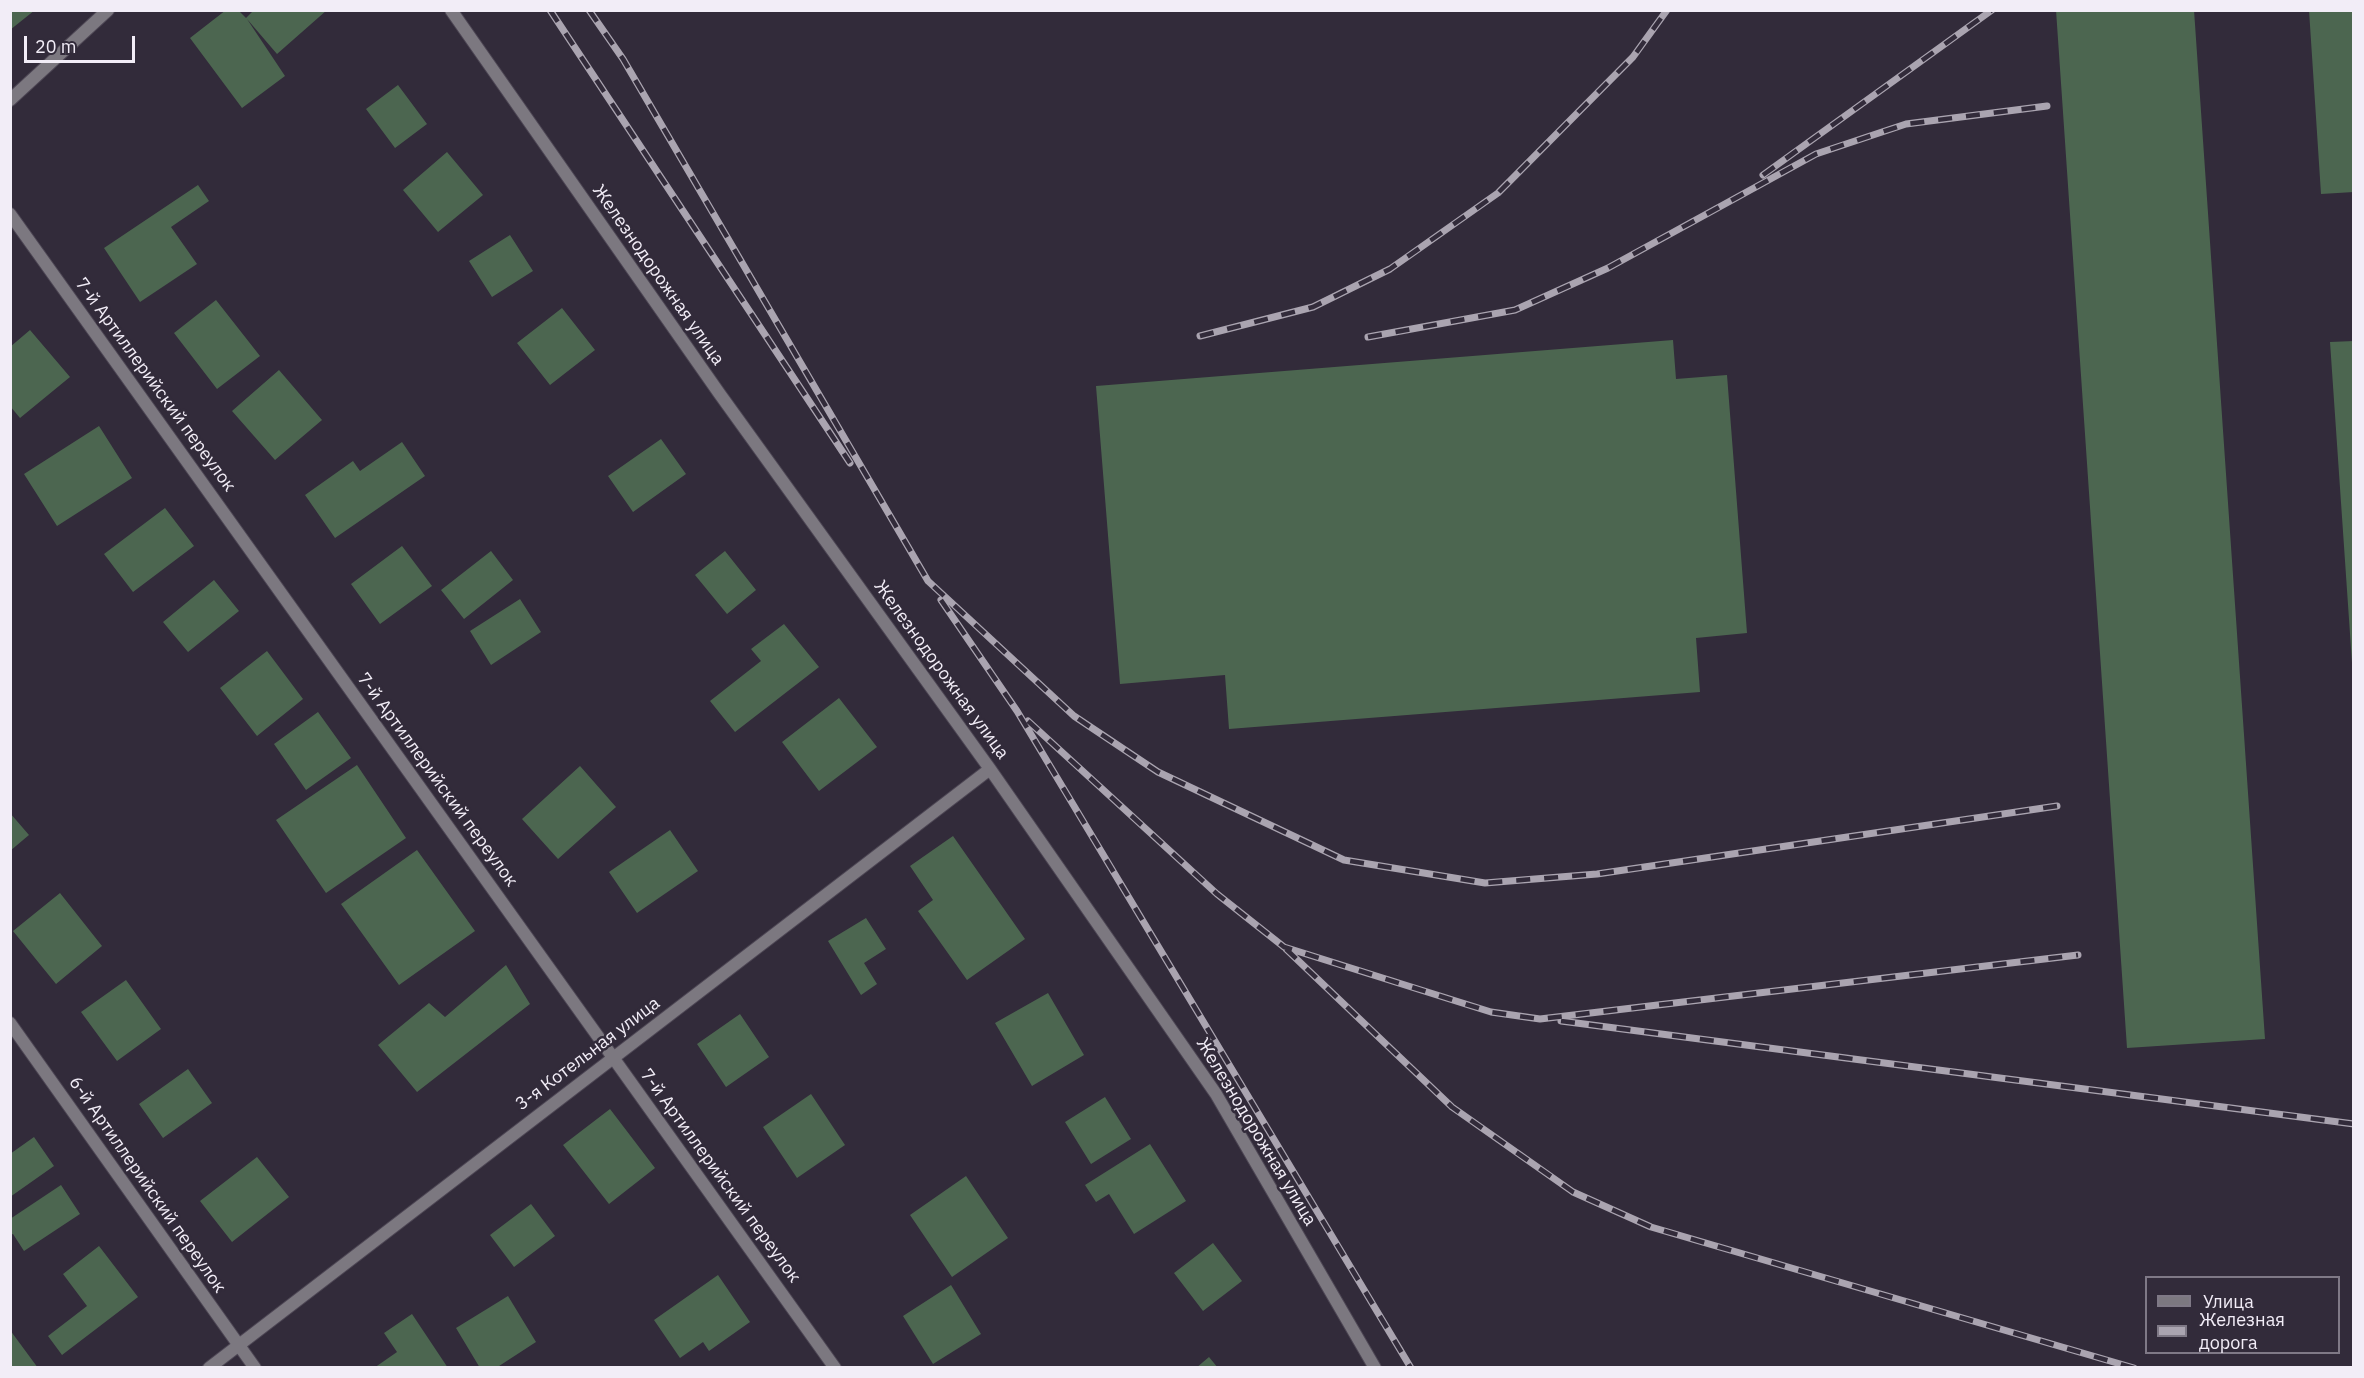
<!DOCTYPE html>
<html>
<head>
<meta charset="utf-8">
<style>
  body { margin:0 }
  #map { position:relative; width:2364px; height:1378px; overflow:hidden; background:#322b3a; font-family:"IBM Plex Sans",sans-serif }
  canvas { display:block }
  .frame { position:absolute; inset:0; border:12px solid #f2edf7; pointer-events:none }
  .legend { position:absolute; left:2145px; top:1276px; width:195px; height:78px; box-sizing:border-box; background:#322b3a; border:2px solid #7f7986; margin:0; padding:8px 10px; list-style:none; font-size:18px; color:#f2edf7 }
  .legend li { display:flex; align-items:center; gap:12px; height:30px }
  .legend b { width:30px; border:2px solid #7f7986 }
  .scale { position:absolute; left:24px; top:36px; width:111px; height:27px; box-sizing:border-box; border:3px solid #f2edf7; border-top:0; padding-left:8px; font-size:18px; line-height:21px; white-space:nowrap; color:#f2edf7; -webkit-text-stroke:4px #322b3a; paint-order:stroke }
</style>
</head>
<body>
<div id="map">
<canvas width="2364" height="1378"></canvas>
<div class="frame"></div>
<ul class="legend">
<li><b style="height:8px;background:#7c7880"></b>Улица</li>
<li><b style="height:8px;background:#aaa4b0"></b>Железная дорога</li>
</ul>
<div class="scale">20 m</div>
</div>
<script>
const ctx = document.querySelector('canvas').getContext('2d');
ctx.lineJoin = 'round';
function fill(path, color) { ctx.fillStyle = color; ctx.fill(path, 'evenodd'); }
function strokePath(path, color, width, dash) { ctx.strokeStyle = color; ctx.lineWidth = width; ctx.lineCap = dash ? 'butt' : 'round'; ctx.setLineDash(dash || []); ctx.stroke(path); }
function write(font, color, halo, rows, align = 'center') {
  ctx.font = font + ' "IBM Plex Sans",sans-serif'; ctx.lineWidth = 5; ctx.setLineDash([]); ctx.textBaseline = 'middle'; ctx.strokeStyle = halo; ctx.fillStyle = color; for (const [text, x, y, turn = 0] of rows) {
    ctx.save(); ctx.translate(x, y); ctx.rotate((+turn || 0) * Math.PI / 180); ctx.textAlign = isNaN(turn) ? turn : align; if (halo) ctx.strokeText(text, 0, 0); ctx.fillText(text, 0, 0); ctx.restore();
  }
}
const building = new Path2D(`
  M 10,10 L 35,10 L 10,30 Z
  M 226,10 L 238,10 L 246,18 L 254,10 L 327,10 L 277,54 L 247,19 L 285,76 L 242,108 L 190,38 Z
  M 2056,10 L 2194,10 L 2265,1039 L 2127,1048 Z
  M 2309,10 L 2354,10 L 2354,192 L 2321,194 Z
  M 398,85 L 427,124 L 395,148 L 366,109 Z
  M 447,152 L 483,195 L 438,232 L 403,190 Z
  M 198,185 L 209,201 L 171,227 L 197,264 L 140,302 L 104,248 Z
  M 510,235 L 533,271 L 492,297 L 469,261 Z
  M 216,300 L 260,356 L 217,389 L 174,333 Z
  M 562,308 L 595,350 L 550,385 L 517,343 Z
  M 30,330 L 70,377 L 20,418 L 10,406 L 10,347 Z
  M 1673,340 L 1676,379 L 1727,375 L 1747,633 L 1696,638 L 1700,692 L 1229,729 L 1225,675 L 1120,684 L 1096,386 Z
  M 2354,341 L 2354,663 L 2352,663 L 2330,342 Z
  M 279,370 L 322,420 L 275,460 L 232,411 Z
  M 99,426 L 132,478 L 57,526 L 24,474 Z
  M 661,439 L 686,474 L 633,512 L 608,476 Z
  M 402,442 L 425,476 L 335,538 L 305,495 L 353,461 L 360,471 Z
  M 165,508 L 194,546 L 133,592 L 104,554 Z
  M 402,546 L 432,586 L 380,624 L 351,584 Z
  M 491,551 L 513,580 L 464,619 L 441,590 Z
  M 725,551 L 756,590 L 727,614 L 695,575 Z
  M 214,580 L 239,611 L 188,652 L 163,622 Z
  M 520,599 L 541,632 L 491,665 L 470,631 Z
  M 784,624 L 819,667 L 735,732 L 710,701 L 761,661 L 751,649 Z
  M 267,651 L 303,699 L 257,736 L 220,688 Z
  M 839,698 L 877,747 L 819,791 L 782,742 Z
  M 318,712 L 351,758 L 306,790 L 274,744 Z
  M 357,765 L 406,838 L 326,893 L 276,820 Z
  M 580,766 L 616,807 L 558,859 L 522,819 Z
  M 10,813 L 29,835 L 10,851 Z
  M 670,830 L 698,871 L 637,913 L 609,872 Z
  M 953,836 L 1025,939 L 967,980 L 918,911 L 933,900 L 910,866 Z
  M 417,850 L 475,931 L 399,985 L 341,904 Z
  M 60,893 L 102,946 L 56,984 L 13,931 Z
  M 866,918 L 886,949 L 864,963 L 877,984 L 861,995 L 828,941 Z
  M 506,965 L 530,1004 L 417,1092 L 378,1045 L 429,1003 L 445,1017 Z
  M 126,980 L 161,1029 L 117,1061 L 81,1012 Z
  M 1048,993 L 1084,1055 L 1032,1086 L 995,1023 Z
  M 740,1014 L 769,1057 L 726,1087 L 697,1044 Z
  M 188,1069 L 212,1103 L 163,1138 L 139,1104 Z
  M 811,1094 L 845,1145 L 797,1178 L 763,1127 Z
  M 1105,1097 L 1131,1139 L 1091,1164 L 1065,1122 Z
  M 610,1109 L 655,1168 L 609,1204 L 563,1145 Z
  M 34,1137 L 54,1166 L 10,1197 L 10,1154 Z
  M 1150,1144 L 1186,1201 L 1134,1234 L 1109,1194 L 1096,1202 L 1085,1185 Z
  M 257,1157 L 289,1197 L 232,1242 L 200,1201 Z
  M 966,1176 L 1008,1238 L 952,1277 L 910,1215 Z
  M 61,1185 L 80,1214 L 24,1251 L 13,1234 L 10,1235 L 10,1219 Z
  M 531,1204 L 555,1236 L 514,1267 L 490,1235 Z
  M 1213,1243 L 1242,1281 L 1203,1311 L 1174,1273 Z
  M 99,1246 L 138,1297 L 62,1355 L 48,1336 L 87,1306 L 63,1274 Z
  M 718,1275 L 750,1322 L 709,1351 L 703,1342 L 680,1358 L 654,1320 Z
  M 951,1285 L 981,1334 L 933,1364 L 903,1316 Z
  M 508,1296 L 536,1342 L 496,1368 L 480,1368 L 456,1328 Z
  M 412,1314 L 448,1368 L 374,1368 L 397,1352 L 384,1333 Z
  M 10,1330 L 38,1368 L 10,1368 Z
  M 1209,1357 L 1218,1368 L 1196,1368 Z`);
const minor = new Path2D(`
  M 451,10 L 719,393 L 990,769 L 1216,1094 L 1375,1368
  M 10,214 L 835,1368
  M 10,1023 L 255,1368
  M 209,1368 L 990,769`);
const tertiary = new Path2D(`
  M 10,100 L 108,10`);
const rail = new Path2D(`
  M 550,10 L 850,463
  M 589,10 L 623,59 L 928,581 L 1074,716 L 1158,772 L 1344,860 L 1485,883 L 1597,874 L 2057,806
  M 1763,175 L 1992,10
  M 1200,336 L 1313,307 L 1390,269 L 1498,193 L 1633,57 L 1667,10
  M 1368,337 L 1515,310 L 1608,268 L 1816,154 L 1906,124 L 2047,106
  M 941,600 L 1017,711 L 1411,1368
  M 1028,721 L 1217,894 L 1284,947 L 1491,1012 L 1540,1019 L 2078,955
  M 1286,949 L 1452,1107 L 1573,1192 L 1651,1227 L 2134,1368
  M 1561,1021 L 2354,1124`);
const streetNames = [
  ["Железнодорожная улица",658,275,55],
  ["7-й Артиллерийский переулок",155,385,54],
  ["Железнодорожная улица",941,670,54],
  ["7-й Артиллерийский переулок",437,780,54],
  ["3-я Котельная улица",588,1054,-37],
  ["Железнодорожная улица",1256,1132,59],
  ["7-й Артиллерийский переулок",720,1176,54],
  ["6-й Артиллерийский переулок",147,1185,55]
];
fill(building, '#4c6650');
strokePath(minor, '#4d4654', 14);
strokePath(tertiary, '#4d4654', 14);
strokePath(minor, '#7c7880', 12);
strokePath(tertiary, '#7c7880', 12);
strokePath(rail, '#aaa4b0', 7);
strokePath(rail, '#322b3a', 4.5, [14]);
write('18px', '#f2edf7', '#322b3a', streetNames);
</script>
</body>
</html>
